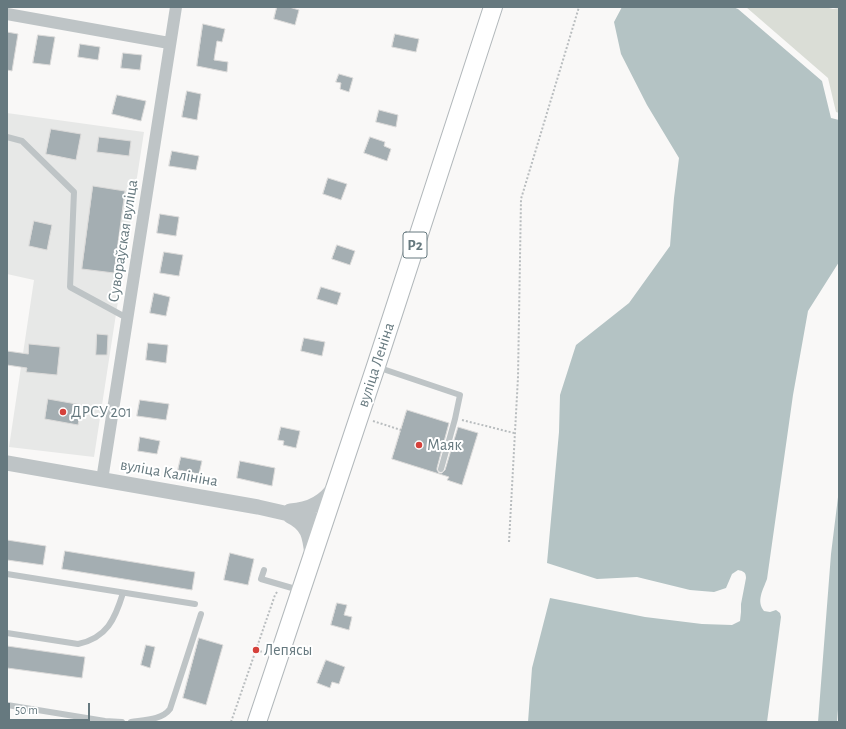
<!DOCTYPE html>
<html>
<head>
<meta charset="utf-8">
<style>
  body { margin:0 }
  #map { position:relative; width:846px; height:729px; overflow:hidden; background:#f9f8f7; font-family:"Alegreya Sans",sans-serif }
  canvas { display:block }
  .frame { position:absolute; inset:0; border:8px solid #66797f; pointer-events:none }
  .scale { position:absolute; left:8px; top:703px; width:82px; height:18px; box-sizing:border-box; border:2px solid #66797f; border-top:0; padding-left:5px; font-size:12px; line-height:14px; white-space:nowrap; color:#66797f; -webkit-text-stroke:3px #fff; paint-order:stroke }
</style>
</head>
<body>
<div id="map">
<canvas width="846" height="729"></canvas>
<div class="frame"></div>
<div class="scale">50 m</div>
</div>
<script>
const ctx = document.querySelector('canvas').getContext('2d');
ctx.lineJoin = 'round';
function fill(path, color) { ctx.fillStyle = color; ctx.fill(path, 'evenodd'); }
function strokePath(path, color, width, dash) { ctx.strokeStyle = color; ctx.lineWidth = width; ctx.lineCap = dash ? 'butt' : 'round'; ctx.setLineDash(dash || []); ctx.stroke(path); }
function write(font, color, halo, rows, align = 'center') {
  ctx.font = font + ' "Alegreya Sans",sans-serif'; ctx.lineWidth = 4; ctx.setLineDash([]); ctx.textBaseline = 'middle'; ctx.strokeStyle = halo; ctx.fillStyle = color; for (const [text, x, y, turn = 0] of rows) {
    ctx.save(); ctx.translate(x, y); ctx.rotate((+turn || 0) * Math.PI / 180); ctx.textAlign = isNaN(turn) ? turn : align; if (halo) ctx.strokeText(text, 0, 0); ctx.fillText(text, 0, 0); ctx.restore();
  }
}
const built = new Path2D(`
  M 7,113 L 144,132 L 94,457 L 9,447 L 34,280 L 7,274 Z`);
const green = new Path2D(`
  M 746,7 L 825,7 L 833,9 L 839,8 L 839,113 L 836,112 L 828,78 Z`);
const water = new Path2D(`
  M 622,7 L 733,7 L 738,9 L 822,81 L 831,118 L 839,120 L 839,262 L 808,311 L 793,395 L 767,579 C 763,590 756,601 764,611 L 770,612 L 776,610 L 780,613 L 781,617 L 767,722 L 528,722 L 532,668 L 550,598 L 645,617 L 702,624 L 732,625 L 740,621 L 741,612 L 741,604 L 746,578 C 746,572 743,571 738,570 L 732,574 L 726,588 L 714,592 L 690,590 L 637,577 L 597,579 L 547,563 L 559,432 L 560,395 L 576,345 L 629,303 L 670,246 L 674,198 L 679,158 L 647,105 L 621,54 L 614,22 Z
  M 839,489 L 839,697 L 837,722 L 818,722 L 831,554 Z`);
const building = new Path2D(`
  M 277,7 L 289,7 L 299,10 L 295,25 L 274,19 Z
  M 203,24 L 225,29 L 222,42 L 217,41 L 214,60 L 228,62 L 227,72 L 197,66 Z
  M 7,32 L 18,34 L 12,71 L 7,70 Z
  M 395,34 L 419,39 L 416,52 L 392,47 Z
  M 38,35 L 55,37 L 50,65 L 33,63 Z
  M 80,44 L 100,47 L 98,60 L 78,57 Z
  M 123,53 L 142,55 L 140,70 L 121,68 Z
  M 339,74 L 353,78 L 349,92 L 340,89 L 341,83 L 336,82 Z
  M 187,91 L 201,94 L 197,120 L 182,117 Z
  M 117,95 L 146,101 L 141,121 L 112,114 Z
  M 379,110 L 398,115 L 396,127 L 376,122 Z
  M 51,129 L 81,134 L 76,160 L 46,154 Z
  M 99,137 L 131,141 L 129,156 L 97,152 Z
  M 370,137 L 385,142 L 384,146 L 391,149 L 387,161 L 364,153 Z
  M 172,151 L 199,156 L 196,170 L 169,166 Z
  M 328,178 L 347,184 L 341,200 L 323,194 Z
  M 93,186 L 125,191 L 114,273 L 82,269 Z
  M 160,214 L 179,217 L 176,236 L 157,233 Z
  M 34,221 L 52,225 L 47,250 L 29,246 Z
  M 337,245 L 355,251 L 350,265 L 332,259 Z
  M 164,252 L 183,255 L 179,276 L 160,273 Z
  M 321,287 L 341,293 L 337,305 L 317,299 Z
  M 154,293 L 170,297 L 166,316 L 150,313 Z
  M 97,334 L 108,335 L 107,355 L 96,355 Z
  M 304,338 L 325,342 L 322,356 L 301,351 Z
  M 148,343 L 168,345 L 166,363 L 146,360 Z
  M 29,344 L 60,347 L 57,375 L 26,372 L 27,368 L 7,365 L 7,351 L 28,354 Z
  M 48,399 L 82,405 L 78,425 L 45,419 Z
  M 140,400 L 169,404 L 166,420 L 137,416 Z
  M 407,410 L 449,423 L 437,468 L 437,470 L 439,473 L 442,473 L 445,470 L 458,427 L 478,433 L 462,485 L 447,480 L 449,477 L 392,459 Z
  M 281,427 L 300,431 L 296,448 L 283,445 L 284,441 L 278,440 Z
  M 140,437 L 160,441 L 157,454 L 138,451 Z
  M 181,457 L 202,461 L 199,474 L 178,470 Z
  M 240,461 L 275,468 L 272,486 L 237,478 Z
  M 7,540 L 46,546 L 43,565 L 7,560 Z
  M 65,551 L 195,572 L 192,590 L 62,569 Z
  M 230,553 L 254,559 L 248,585 L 224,580 Z
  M 337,603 L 347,605 L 344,615 L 352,617 L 349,630 L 331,625 Z
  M 199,638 L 223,645 L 206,705 L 183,698 Z
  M 146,645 L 155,647 L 150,668 L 141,665 Z
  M 7,646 L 85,657 L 82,678 L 7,668 Z
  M 326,660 L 345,667 L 339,684 L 332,682 L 330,688 L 317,683 Z`);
const path = new Path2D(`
  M 462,420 L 514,433
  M 373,421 L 401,430
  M 509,542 L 518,377 L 521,199 L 579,7
  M 256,650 L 266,653
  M 231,722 L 275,595 L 277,592`);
const service = new Path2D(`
  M 7,137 L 22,141 L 74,192 L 70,287 L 127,318
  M 377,367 L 460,395 L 455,419 L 441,469
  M 264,570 L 261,579 L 299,590
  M 7,574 L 195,604
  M 7,633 L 78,644 C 107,638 115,619 123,593
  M 7,705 L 105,721 L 122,722
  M 131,722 C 144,720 162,720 170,709 L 201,614`);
const minor = new Path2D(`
  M 7,14 L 169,43
  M 102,480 L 176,7`);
const tertiary = new Path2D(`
  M 7,463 L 258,507 L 324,522
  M 290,511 C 309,510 325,502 335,486
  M 290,516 C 309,525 310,537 312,556`);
const primary = new Path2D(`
  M 257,722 L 376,366 L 493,7`);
const markers = [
  [63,412,4,"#d5413b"],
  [419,445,4,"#d5413b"],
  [256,650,4,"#d5413b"]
];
const shields = [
  [415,245,24]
];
const shieldNames = [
  ["Р2",415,245]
];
const streetNames = [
  ["Сувораўская вуліца",123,241,-81],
  ["вуліца Леніна",376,365,-72],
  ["вуліца Калініна",169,473,10]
];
const poiNames = [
  ["ДРСУ 201",71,412],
  ["Маяк",427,445],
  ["Лепясы",264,650]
];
fill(built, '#e7e8e7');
fill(green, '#daddd6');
fill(water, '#b4c3c4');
fill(building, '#a4aeb2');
strokePath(building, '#dbdad9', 1);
strokePath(primary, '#b2b8bb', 20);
strokePath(path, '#b9bdbf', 2, [2, 2]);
strokePath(service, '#bec4c6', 6);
strokePath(minor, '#bec4c6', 12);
strokePath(tertiary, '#bec4c6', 15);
strokePath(primary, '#fff', 18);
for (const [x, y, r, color] of markers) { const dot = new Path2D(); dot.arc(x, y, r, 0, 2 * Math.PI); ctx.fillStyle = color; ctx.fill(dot); strokePath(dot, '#fff', 1.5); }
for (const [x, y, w] of shields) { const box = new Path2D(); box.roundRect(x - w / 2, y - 13, w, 26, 3); ctx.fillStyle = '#fff'; ctx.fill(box); strokePath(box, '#66797f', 1); }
write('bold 15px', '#66797f', null, shieldNames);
write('16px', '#66797f', '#fff', streetNames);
write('16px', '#66797f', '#fff', poiNames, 'left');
</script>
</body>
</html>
